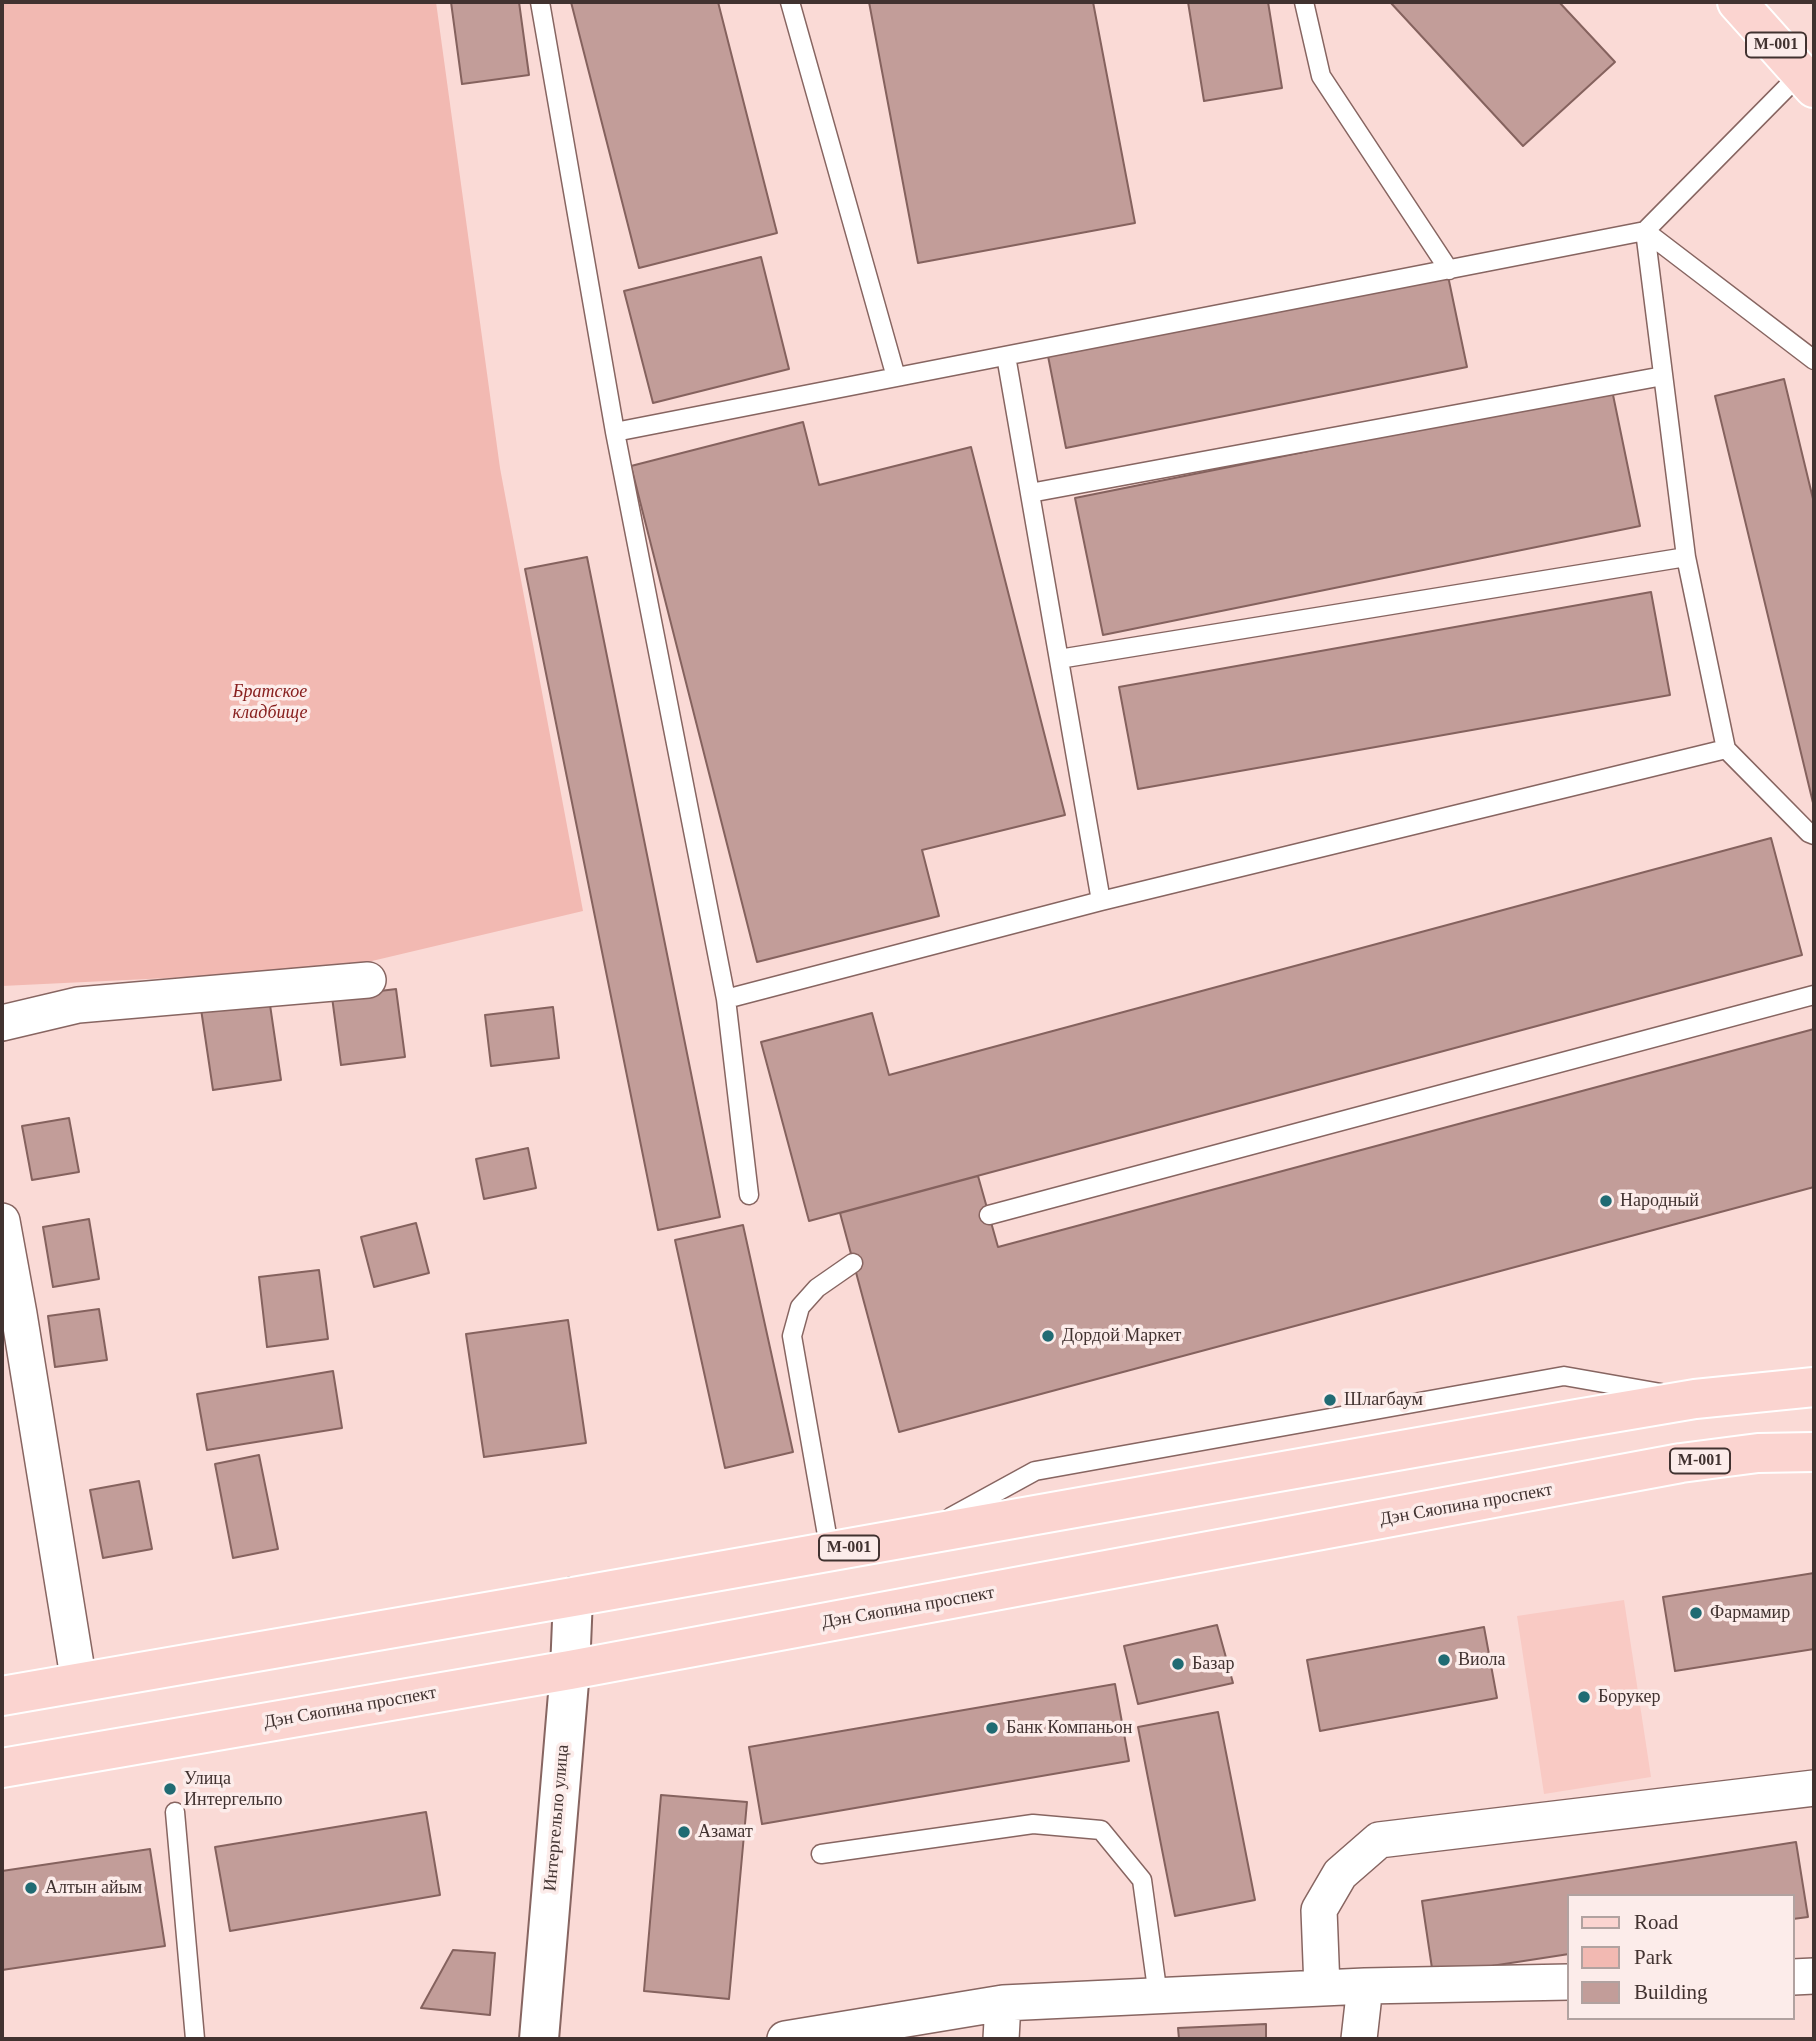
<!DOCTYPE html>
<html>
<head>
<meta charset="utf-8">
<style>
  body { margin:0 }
  #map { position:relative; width:1816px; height:2041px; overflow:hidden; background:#fadad6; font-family:"Times New Roman",serif }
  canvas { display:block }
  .frame { position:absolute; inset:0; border:4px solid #413230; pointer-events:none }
  .legend { position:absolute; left:1567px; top:1894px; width:228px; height:126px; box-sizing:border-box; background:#fcecea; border:2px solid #b1a2a0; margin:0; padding:9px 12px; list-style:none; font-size:21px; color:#413230 }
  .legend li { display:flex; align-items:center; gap:14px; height:35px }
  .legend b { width:35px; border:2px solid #b1a2a0 }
</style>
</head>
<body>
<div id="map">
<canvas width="1816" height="2041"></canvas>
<div class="frame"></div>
<ul class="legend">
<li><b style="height:9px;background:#fbd4d0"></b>Road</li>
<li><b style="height:19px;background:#f2b9b2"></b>Park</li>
<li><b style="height:19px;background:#c29d99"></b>Building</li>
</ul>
</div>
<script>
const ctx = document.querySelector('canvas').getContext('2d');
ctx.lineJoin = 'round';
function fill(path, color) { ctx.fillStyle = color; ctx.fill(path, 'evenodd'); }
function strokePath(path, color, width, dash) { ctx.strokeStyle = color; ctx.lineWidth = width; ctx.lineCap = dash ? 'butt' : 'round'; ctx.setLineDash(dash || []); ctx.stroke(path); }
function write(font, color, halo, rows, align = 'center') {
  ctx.font = font + ' "Times New Roman",serif'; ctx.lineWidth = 7; ctx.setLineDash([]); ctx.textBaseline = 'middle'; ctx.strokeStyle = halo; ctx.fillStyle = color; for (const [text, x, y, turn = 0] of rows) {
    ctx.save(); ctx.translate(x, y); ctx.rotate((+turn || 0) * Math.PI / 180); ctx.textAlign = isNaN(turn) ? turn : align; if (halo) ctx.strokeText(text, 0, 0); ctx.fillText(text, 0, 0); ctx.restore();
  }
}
const built = new Path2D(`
  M 1624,1600 L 1651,1777 L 1544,1794 L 1517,1616 Z`);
const green = new Path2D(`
  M 2,2 L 436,2 L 500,468 L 583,911 L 334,970 L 2,986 Z`);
const building = new Path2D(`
  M 451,2 L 519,2 L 529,75 L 462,84 Z
  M 571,2 L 718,2 L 777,233 L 639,268 Z
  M 869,2 L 1093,2 L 1135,223 L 918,263 Z
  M 1188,2 L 1268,2 L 1282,88 L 1204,101 Z
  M 1390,2 L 1559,2 L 1615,62 L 1523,146 Z
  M 761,257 L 789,369 L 653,403 L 624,291 Z
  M 1448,276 L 1467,367 L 1066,448 L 1048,356 Z
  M 1784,379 L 1814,503 L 1814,807 L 1715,396 Z
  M 1612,390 L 1640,526 L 1103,635 L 1075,498 Z
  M 803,422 L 819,485 L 971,447 L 1065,815 L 922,850 L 939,916 L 757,962 L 631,466 Z
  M 587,557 L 720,1217 L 658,1230 L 525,569 Z
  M 1651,592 L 1670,695 L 1138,789 L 1119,687 Z
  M 1771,838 L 1802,955 L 809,1221 L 761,1042 L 872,1013 L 889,1075 Z
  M 396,989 L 405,1057 L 341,1065 L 332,997 Z
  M 269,998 L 281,1080 L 213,1090 L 201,1009 Z
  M 553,1007 L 559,1058 L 491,1066 L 485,1015 Z
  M 1814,1029 L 1814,1187 L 899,1432 L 840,1213 L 978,1176 L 998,1247 Z
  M 69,1118 L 79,1172 L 32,1180 L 22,1126 Z
  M 528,1148 L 536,1188 L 484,1199 L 476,1159 Z
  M 89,1219 L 99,1279 L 53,1287 L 43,1227 Z
  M 416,1223 L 429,1273 L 374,1287 L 361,1237 Z
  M 743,1225 L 793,1452 L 725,1468 L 675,1240 Z
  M 319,1270 L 328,1339 L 267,1347 L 259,1277 Z
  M 99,1309 L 107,1360 L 55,1367 L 48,1316 Z
  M 568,1320 L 586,1443 L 484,1457 L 466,1334 Z
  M 333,1371 L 342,1428 L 207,1450 L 197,1394 Z
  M 259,1455 L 278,1549 L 233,1558 L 215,1464 Z
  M 139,1481 L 152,1549 L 103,1558 L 90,1490 Z
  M 1814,1573 L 1814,1649 L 1675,1671 L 1663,1597 Z
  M 1217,1625 L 1233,1683 L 1138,1704 L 1124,1646 Z
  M 1484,1627 L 1497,1698 L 1320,1731 L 1307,1660 Z
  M 1115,1684 L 1129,1761 L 762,1824 L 749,1747 Z
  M 1218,1712 L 1255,1900 L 1175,1916 L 1138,1727 Z
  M 661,1795 L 747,1802 L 729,1999 L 644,1991 Z
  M 426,1812 L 440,1895 L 230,1931 L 215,1847 Z
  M 1796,1842 L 1808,1917 L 1793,1919 L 1793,1896 L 1569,1896 L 1569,1954 L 1433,1975 L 1422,1901 Z
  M 150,1849 L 165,1946 L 2,1970 L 2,1871 Z
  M 453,1950 L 495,1953 L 490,2015 L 421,2008 Z
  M 1266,2024 L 1266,2039 L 1179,2039 L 1178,2028 Z`);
const lane = new Path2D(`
  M 540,2 L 615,432
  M 790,2 L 896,377
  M 1304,2 L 1321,76 L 1449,270
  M 1645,231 L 1686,557 L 1726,749 L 1101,901 L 726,999 L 615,432 L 1645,231 L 1801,73
  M 1645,231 L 1814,360
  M 1006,356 L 1101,901
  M 1030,493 L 1663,376
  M 1059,659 L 1686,557
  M 1726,749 L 1809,833 L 1814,835
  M 726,999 L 749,1195
  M 989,1215 L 1814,995
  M 951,1517 L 1035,1471 L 1564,1376 L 1661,1393
  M 830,1552 L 792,1336 L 800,1307 L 817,1288 L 853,1263
  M 175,1812 L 195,2039
  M 821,1854 L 1033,1824 L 1101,1830 L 1142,1880 L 1158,1996`);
const street = new Path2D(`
  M 2,1023 L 78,1005 L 368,980
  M 2,1221 L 19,1314 L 79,1683
  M 1793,1977 L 1814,1976
  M 1322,1988 L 1319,1910 L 1340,1874 L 1379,1840 L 1814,1788
  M 785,2039 L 1003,2003 L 1365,1986 L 1569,1982
  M 1001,2039 L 1003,2003
  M 1359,2039 L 1365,1986`);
const secondary = new Path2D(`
  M 539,2039 L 570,1670 L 573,1597`);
const primary = new Path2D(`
  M 1737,2 L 1814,88
  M 2,1696 L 573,1597 L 1577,1419 L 1695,1399 L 1814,1387
  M 2,1768 L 570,1670 L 1681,1463 L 1758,1453 L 1814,1452`);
const markers = [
  [1606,1201,7,"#206b73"],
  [1048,1336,7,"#206b73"],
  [1330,1400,7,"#206b73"],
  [1696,1613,7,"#206b73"],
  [1444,1660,7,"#206b73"],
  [1178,1664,7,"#206b73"],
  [1584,1697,7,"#206b73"],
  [992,1728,7,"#206b73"],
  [170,1789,7,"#206b73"],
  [684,1832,7,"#206b73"],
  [31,1888,7,"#206b73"]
];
const shields = [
  [1776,45,60],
  [1700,1461,60],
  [849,1548,60]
];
const shieldNames = [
  ["М-001",1776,45],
  ["M-001",1700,1461],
  ["M-001",849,1548]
];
const parkNames = [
  ["Братское",270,692],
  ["кладбище",270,713]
];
const poiNames = [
  ["Народный",1620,1201],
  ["Дордой Маркет",1062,1336],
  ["Шлагбаум",1344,1400],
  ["Фармамир",1710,1613],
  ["Виола",1458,1660],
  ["Базар",1192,1664],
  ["Борукер",1598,1697],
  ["Банк Компаньон",1006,1728],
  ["Улица",184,1779],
  ["Интергельпо",184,1800],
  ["Азамат",698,1832],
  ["Алтын айым",45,1888]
];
const streetNames = [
  ["Дэн Сяопина проспект",1466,1505,-10],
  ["Дэн Сяопина проспект",908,1608,-10],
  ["Дэн Сяопина проспект",350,1708,-10],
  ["Интергельпо улица",557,1818,-85]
];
fill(built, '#f9cac4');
fill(green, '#f2b9b2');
fill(building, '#c29d99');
strokePath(building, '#85625e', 2);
strokePath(lane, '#876561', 21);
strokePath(street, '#876561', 38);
strokePath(secondary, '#876561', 42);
strokePath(primary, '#fff', 42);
strokePath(lane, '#fff', 18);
strokePath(street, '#fff', 35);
strokePath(secondary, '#fff', 38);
strokePath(primary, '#fbd4d0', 38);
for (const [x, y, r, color] of markers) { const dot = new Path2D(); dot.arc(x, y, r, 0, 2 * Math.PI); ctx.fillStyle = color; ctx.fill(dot); strokePath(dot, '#fcecea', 2.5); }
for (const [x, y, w] of shields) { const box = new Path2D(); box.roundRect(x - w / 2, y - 12.5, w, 25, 5); ctx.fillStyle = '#fcecea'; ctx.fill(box); strokePath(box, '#413230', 2); }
write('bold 16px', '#413230', null, shieldNames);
write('italic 18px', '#88201f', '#fcecea', parkNames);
write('18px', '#413230', '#fcecea', poiNames, 'left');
write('18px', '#413230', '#fcecea', streetNames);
</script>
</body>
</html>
